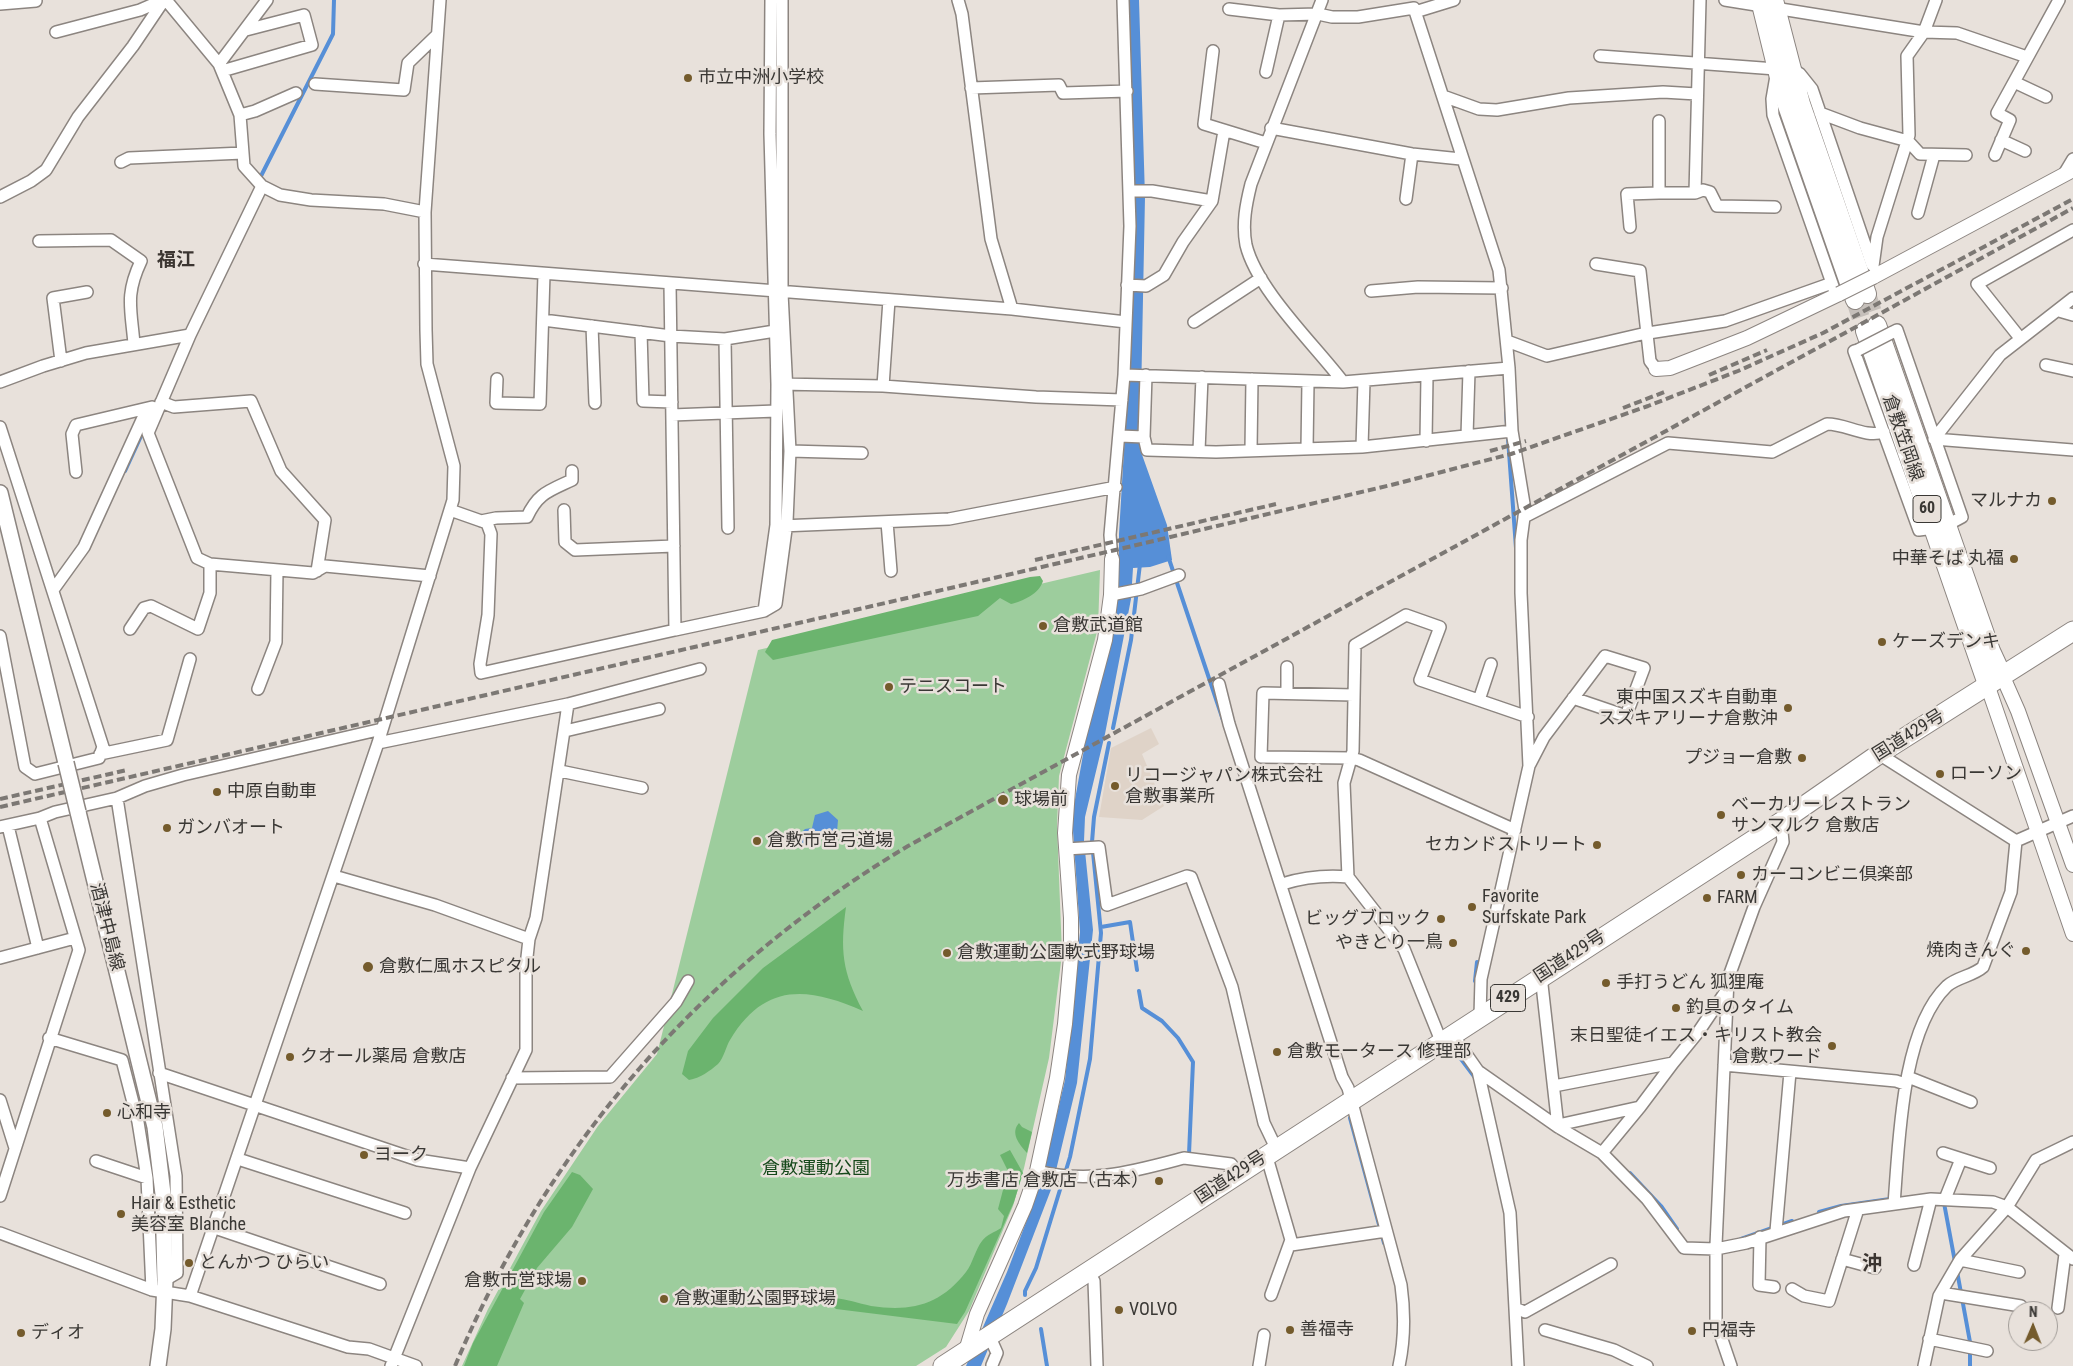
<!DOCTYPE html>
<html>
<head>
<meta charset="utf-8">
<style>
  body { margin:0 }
  #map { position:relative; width:2073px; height:1366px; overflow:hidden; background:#e8e1db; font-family:"Roboto Condensed",sans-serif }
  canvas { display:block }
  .north { position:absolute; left:2008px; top:1301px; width:50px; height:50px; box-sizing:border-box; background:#e8e1db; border:1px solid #a29d99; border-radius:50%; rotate:1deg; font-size:14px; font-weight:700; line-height:20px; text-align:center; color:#3a3835 }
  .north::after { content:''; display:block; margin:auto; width:18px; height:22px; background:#745b2c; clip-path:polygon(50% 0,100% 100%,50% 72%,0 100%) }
</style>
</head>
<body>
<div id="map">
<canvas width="2073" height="1366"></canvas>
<div class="north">N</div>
</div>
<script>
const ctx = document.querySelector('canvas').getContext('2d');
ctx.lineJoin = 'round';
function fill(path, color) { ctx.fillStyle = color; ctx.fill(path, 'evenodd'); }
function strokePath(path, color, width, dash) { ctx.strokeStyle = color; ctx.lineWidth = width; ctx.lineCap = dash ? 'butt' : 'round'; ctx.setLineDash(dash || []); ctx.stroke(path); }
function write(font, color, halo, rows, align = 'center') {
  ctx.font = font + ' "Roboto Condensed","Noto Sans JP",sans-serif'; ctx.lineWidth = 5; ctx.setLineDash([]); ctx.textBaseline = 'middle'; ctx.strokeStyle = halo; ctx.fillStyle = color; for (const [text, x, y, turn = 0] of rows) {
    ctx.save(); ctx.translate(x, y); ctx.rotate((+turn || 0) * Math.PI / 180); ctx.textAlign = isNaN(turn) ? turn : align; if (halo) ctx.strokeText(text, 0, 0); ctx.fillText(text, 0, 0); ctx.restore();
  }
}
const built = new Path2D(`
  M 1151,728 L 1159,744 L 1142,754 L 1164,806 L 1142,820 L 1099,817 L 1111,748 Z`);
const green = new Path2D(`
  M 1100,570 L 1098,628 L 1059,776 L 1057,826 L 1062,954 L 1049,1058 L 1024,1168 L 1013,1206 L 969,1311 L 946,1347 L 916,1366 L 462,1366 L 488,1309 L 541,1211 L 598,1126 L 657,1054 L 758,650 Z`);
const forest = new Path2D(`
  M 1040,576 L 1043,581 C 1039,594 1023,601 1011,604 L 1000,598 L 978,616 L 773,660 L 765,652 L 772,640 L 1030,577 Z
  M 846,907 C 840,950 842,972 863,1011 C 808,987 765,982 730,1040 C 726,1046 724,1058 718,1064 C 710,1071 700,1078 689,1080 L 682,1074 L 688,1051 L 713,1018 L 763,968 Z
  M 1019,1123 L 1022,1127 L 1032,1132 L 1027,1153 C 1019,1144 1010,1133 1019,1123 Z
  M 1010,1150 L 1023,1173 L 1014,1202 L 965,1312 L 957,1324 L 836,1309 L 831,1304 L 833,1298 C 847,1299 858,1303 871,1306 C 912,1312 940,1305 966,1272 C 973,1263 975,1250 982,1241 C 986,1235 995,1232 1001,1228 L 1004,1216 L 998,1209 L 1008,1171 L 1000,1155 Z
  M 572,1172 L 580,1175 L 593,1189 L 572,1227 L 537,1268 L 520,1299 L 524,1303 L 497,1366 L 464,1366 L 473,1343 L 544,1212 Z`);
const water = new Path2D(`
  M 1128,0 L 1139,0 L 1145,197 L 1140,449 L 1167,525 L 1172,560 L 1150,567 L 1133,568 L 1131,599 L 1105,734 L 1085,817 L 1084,841 L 1093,930 L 1077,1083 L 1052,1187 L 1007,1304 L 981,1366 L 966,1366 L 1007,1272 L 1040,1186 L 1065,1080 L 1080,932 L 1072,816 L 1085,744 L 1116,610 L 1119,567 L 1119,534 L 1128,381 Z
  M 828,811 L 838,820 L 837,832 L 830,838 L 817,837 L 811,845 L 803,844 L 800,839 L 801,833 L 805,829 L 812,828 L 815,815 Z`);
const stream = new Path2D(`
  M 261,176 L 333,34 L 334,0
  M 1506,411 L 1516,548
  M 125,471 L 142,434
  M 1168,556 L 1223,720
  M 1113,728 L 1131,640 L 1140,564
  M 1101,927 L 1130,922 L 1137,970
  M 1475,981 L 1477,962
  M 1139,991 L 1142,1008 L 1162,1021 L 1178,1038 L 1193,1062 L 1189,1154 L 1187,1154
  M 1455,1051 L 1476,1079
  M 1350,1118 L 1384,1243
  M 1630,1173 L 1661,1206 L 1677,1229
  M 1944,1203 L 1955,1262
  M 1819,1212 L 1841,1206 L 1890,1199
  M 1741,1239 L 1792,1221
  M 1957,1271 L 1970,1342 L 1970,1366
  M 1025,1295 L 1025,1291 L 1036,1268 L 1070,1157 L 1090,1059 L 1101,933 L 1092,842 L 1094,817 L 1109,743
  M 1041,1329 L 1047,1366`);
const primaryTunnel = new Path2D(`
  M 1867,294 L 1877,325
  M 1855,300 L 1865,331`);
const minor = new Path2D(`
  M 166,0 L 219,64 L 240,115 L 244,166 L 262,186 L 280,195 L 311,200 L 384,204 L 425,212
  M 958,0 L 962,14 L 991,239 L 1012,309
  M 1322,0 L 1251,184 C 1246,204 1242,224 1246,245 C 1257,290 1315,345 1343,382
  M 1725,0 L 1924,32 L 1957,33 L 2027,57
  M 0,4 L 36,1
  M 1229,9 L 1279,15 L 1318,14 L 1332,17 L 1358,17 L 1414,8 L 1499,270 L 1509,368 L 1512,431 L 1525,510 L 1521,540 L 1521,593 L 1529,766 L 1481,979 L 1480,1016
  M 1415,12 L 1454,0
  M 56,32 L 140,10 L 163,0
  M 1213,51 L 1204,124 L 1266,143
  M 1600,56 L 1776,69
  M 219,64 L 267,0
  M 1792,69 L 1800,74 L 1812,89 L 1872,265
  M 222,71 L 312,45 L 304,15 L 246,30
  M 1266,72 L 1279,15
  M 1776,76 L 1772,99 L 1773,115 L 1834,289
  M 2014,82 L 2046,97
  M 315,84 L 404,90 L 408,63 L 437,35
  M 971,88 L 1059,85 L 1063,93 L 1127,91
  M 1443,96 L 1479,109 L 1497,110 L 1569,98 L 1663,92 L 1697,94
  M 1820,113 L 1860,128 L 1908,141 L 1920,154 L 1966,155
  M 240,115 L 255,111 L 296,93
  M 1659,121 L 1659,193 L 1695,193 L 1703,190 L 1710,192 L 1717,206 L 1775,207
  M 1271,128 L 1412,154 L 1461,159
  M 2001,140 L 2025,151
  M 1995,155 L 2010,120 L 1997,113 L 2059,0
  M 121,162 L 129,158 L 243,153
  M 2064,174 L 2073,159
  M 262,186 L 190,335 L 148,433 L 197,558 L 210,564 L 313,573 L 325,566 L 430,576
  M 1129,191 L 1152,191 L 1212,201 L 1224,131
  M 1695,193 L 1700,0
  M 0,197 L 31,181 L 46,170 L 78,117 L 133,46 L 164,0
  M 1406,199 L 1412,154
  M 1918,213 L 1934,155
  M 1630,227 L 1627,194 L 1659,193
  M 39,241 L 111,240 L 141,261 C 125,295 131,308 134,344
  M 424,264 L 1012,309 L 1126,322
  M 1596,264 L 1640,271 L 1650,361 L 1656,369
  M 1873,266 L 1877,237 L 1909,135 L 1907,56 L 1924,32 L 1936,0
  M 670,284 L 675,630 L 764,611 L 776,525 L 777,384 L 770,134 L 771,0
  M 1127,285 L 1146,286 L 1164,275 L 1183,242 L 1212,201
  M 1371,291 L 1418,287 L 1502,288
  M 2059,311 L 2073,315
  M 543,320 L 671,336 L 725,339 L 775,331
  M 1194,322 L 1261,278
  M 592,326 L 595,403
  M 641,332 L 643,401 L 672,402
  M 1891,333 L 1897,330 L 1962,517 L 1947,525
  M 2020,338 L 1977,284 L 2073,230
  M 725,339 L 728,528
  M 1507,341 L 1547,356 L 1642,334 L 1725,321 L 1832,283
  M 1858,350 L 1854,351 L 1919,530 L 1934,528
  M 61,361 L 53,298 L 87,292
  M 2046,365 L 2073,371
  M 1124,375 L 1343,382 L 1509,368
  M 1146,375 L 1144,437 L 1147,450 L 1216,452 L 1362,447 L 1512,431
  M 497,379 L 496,403 L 540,404 L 544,274
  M 0,382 L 43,366 L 86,353 L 190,335
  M 780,384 L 883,386 L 1036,397 L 1122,400
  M 883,386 L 889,300
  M 161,402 L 174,407 L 251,401 L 281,471 L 325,520 L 317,571
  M 672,415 L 776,411
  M 0,427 L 103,747 L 99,758 L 35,774 L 25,767 L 0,636
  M 1120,436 L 1144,437
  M 1467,436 L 1469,371
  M 1934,439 L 2000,355 L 2073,298
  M 1934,439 L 2073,450
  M 1426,441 L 1427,376
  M 1362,447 L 1364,381
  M 1307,449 L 1308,382
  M 1251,450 L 1252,379
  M 790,451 L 862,453
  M 1199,451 L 1202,377
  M 76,472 L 72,434 L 76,425 L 152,407
  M 450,510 L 487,523 L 491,534 L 488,615 L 480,664 L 481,673 L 675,630
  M 564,510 L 565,542 L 575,550 L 674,546
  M 1524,517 L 1668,443 L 1772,452 L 1827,424 C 1847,424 1864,438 1884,432
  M 481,521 L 496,518 L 527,517 C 538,493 549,491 572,480 L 572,471
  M 887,522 L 891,571
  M 781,526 L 949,519 L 1116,487
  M 1112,559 L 1110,535 L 1124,375 L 1130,226 L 1123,0
  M 53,590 L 84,547 L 147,409
  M 1111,595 L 1141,589 L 1179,575
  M 764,611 L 776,604 L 787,522 L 790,451 L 782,293 L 782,0
  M 130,629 L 144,608 L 151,606 L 198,629 L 210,593 L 210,564
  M 1219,684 L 1229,724 L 1342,1077 L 1348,1088 L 1401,1285 C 1405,1314 1405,1338 1399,1366
  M 258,689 L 276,642 L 277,570
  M 1287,693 L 1287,667
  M 1354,695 L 1263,693 L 1261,757 L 1351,758 L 1359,760 L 1515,830
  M 1479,700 L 1491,664
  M 568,704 L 700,669
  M 565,731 L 659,709
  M 378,743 L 568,704 L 536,918 L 529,939 L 526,966 L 526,1050 L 470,1168 L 391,1366
  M 100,754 L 167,740 L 190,659
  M 1879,754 L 2016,841
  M 1530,764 L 1544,737 L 1605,656 L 1644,668 L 1626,716 L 1573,698
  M 560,771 L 642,788
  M 117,798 L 176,1176 L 177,1273 L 165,1280
  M 8,826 L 38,948
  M 0,827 L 40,818
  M 2016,841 L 2073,816
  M 1066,849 L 1099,847 L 1107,905 L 1187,876 L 1191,877 L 1232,987 L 1264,1123 L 1276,1148
  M 334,876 L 435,905 L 529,939
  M 1348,877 L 1344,783 L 1353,751 L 1355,645 L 1406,615 L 1440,627 L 1420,680 L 1528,717
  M 1282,884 C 1305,877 1325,875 1348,877 L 1404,949 L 1441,1041
  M 0,958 L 75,938
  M 1541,976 L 1558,1127
  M 1452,1034 L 1478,1071 L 1558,1127 L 1602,1153 L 1647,1199 L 1684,1248 L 1716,1249 L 1746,1243 L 1844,1211 L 1931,1199 L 1993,1202 L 2007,1207 L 2073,1259
  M 49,1038 L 122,1060 L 138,1122 L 147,1178 L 152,1290
  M 1724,1065 L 1896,1081 L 1905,1084
  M 1478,1071 L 1510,1213 L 1518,1366
  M 159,1073 L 418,1160 L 470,1168
  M 1908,1077 L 1971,1102
  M 512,1078 L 610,1077 L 676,1002 L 688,981
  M 1554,1086 L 1673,1063 L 1699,1031 L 1726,991
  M 0,1100 L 15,1148
  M 1558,1125 L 1640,1107
  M 1602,1153 L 1640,1107 L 1673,1063
  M 1943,1153 L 1990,1168
  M 1266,1154 L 1291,1240 L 1271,1295
  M 238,1159 L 405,1213
  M 96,1161 L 147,1178
  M 1037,1171 C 1091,1184 1131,1172 1184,1158 L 1231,1164 L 1238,1173
  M 0,1196 L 79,950 L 40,818 L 55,812 L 117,798 L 145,786 L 183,775 L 382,729
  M 1945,1199 L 1961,1159
  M 1894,1204 C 1899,1144 1901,1030 1947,986 C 1957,977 1973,976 1983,967 L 2011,892 L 2016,841
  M 215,1228 L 380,1284
  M 1776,1231 L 1790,1072
  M 0,1233 L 152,1290 L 190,1296 L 348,1347 L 369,1349 L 416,1366
  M 1760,1237 L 1759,1285 L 1774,1287
  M 1291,1245 L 1386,1231
  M 1842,1259 L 1875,1268
  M 1960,1260 L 2019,1272
  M 1914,1265 L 1931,1199
  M 1088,1271 L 1094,1281 L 1097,1366
  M 1792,1289 L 1804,1296 L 1829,1301 L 1858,1209
  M 1941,1293 L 2021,1306
  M 190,1296 L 378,743 L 453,500 L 454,466 L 427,364 L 426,330 L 425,212 L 440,0
  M 1515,1308 L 1525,1312 L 1611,1264
  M 2058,1308 L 2065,1254
  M 1545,1330 L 1614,1350 L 1647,1366
  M 989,1335 L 997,1353 L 992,1365
  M 1929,1339 L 1987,1351
  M 1259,1366 L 1264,1335
  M 1731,1366 L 1716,1322 L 1716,1245 L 1728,979 L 1754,907 L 1783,842 L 1781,822
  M 1924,1366 L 1939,1296 L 1960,1260 L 2007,1207 L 2036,1160 L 2073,1142`);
const tertiary = new Path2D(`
  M 1873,277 L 2073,170
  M 1656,369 L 1670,368 L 1747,338 L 1839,294
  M 2003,677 L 2018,711 L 2073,865
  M 1988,687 L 2073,934
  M 966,1351 L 977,1314 L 1025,1206 L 1037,1171 L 1057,1078 L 1065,1024 L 1071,957 L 1071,918 L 1065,833 L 1069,775 L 1105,640 L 1111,595 L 1112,559`);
const secondary = new Path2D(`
  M 0,493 L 66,763
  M 78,812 L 155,1127 L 163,1194 L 165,1280 L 163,1329 L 158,1366`);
const primary = new Path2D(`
  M 1760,0 L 1783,94 L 1855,300
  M 1774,0 L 1801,104 L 1867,294
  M 1877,325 L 1991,651 L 2003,677
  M 1865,331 L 1988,687`);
const trunk = new Path2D(`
  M 943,1366 L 1781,822 L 1879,754 L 2073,631`);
const rail = new Path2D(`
  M 1709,375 L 1767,350
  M 1623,408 L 1667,391
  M 1490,451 L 1526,441
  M 1035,560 L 1276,504
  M 0,799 L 127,770
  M 0,807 L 1111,551 L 1391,485 L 1511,454 L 1648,406 L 1738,371 L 1823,333 L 2073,199
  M 455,1366 C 549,1143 701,970 908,846 L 2073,208`);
const minorBridge = new Path2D(`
  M 1858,350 L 1891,333`);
const tertiaryBridge = new Path2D(`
  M 1839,294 L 1873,277`);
const secondaryBridge = new Path2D(`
  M 66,763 L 78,812`);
const markers = [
  [688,78,5,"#745b2c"],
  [2052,501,5,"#745b2c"],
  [2014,559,5,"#745b2c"],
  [1043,626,5,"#745b2c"],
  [1882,642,5,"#745b2c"],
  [889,687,5,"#745b2c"],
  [1788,708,5,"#745b2c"],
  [1802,758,5,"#745b2c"],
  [1940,774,5,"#745b2c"],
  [1115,786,5,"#745b2c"],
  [217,792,5,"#745b2c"],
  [1003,800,6,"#745b2c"],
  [1721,815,5,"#745b2c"],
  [167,828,5,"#745b2c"],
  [757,841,5,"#745b2c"],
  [1597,845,5,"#745b2c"],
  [1741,875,5,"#745b2c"],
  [1707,898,5,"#745b2c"],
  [1472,907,5,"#745b2c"],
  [1441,919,5,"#745b2c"],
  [1453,943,5,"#745b2c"],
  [2026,951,5,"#745b2c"],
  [947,953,5,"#745b2c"],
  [368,967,6,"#745b2c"],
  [1606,983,5,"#745b2c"],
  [1676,1008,5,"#745b2c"],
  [1832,1046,5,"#745b2c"],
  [1277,1052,5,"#745b2c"],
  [290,1057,5,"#745b2c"],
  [107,1113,5,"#745b2c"],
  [364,1155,5,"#745b2c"],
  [1159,1181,5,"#745b2c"],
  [121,1214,5,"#745b2c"],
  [189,1263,5,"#745b2c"],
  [582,1281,5,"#745b2c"],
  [664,1299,5,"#745b2c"],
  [1119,1310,5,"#745b2c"],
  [1290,1330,5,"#745b2c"],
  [1692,1331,5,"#745b2c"],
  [21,1333,5,"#745b2c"]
];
const shields = [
  [1927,509,28],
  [1508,998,35]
];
const shieldNames = [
  ["60",1927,509],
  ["429",1508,998]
];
const poiNames = [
  ["市立中洲小学校",698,78],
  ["マルナカ",2042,501,"right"],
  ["中華そば 丸福",2004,559,"right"],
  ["倉敷武道館",1053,626],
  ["ケーズデンキ",1892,642],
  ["テニスコート",899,687],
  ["東中国スズキ自動車",1778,698,"right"],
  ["スズキアリーナ倉敷沖",1778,719,"right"],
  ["プジョー倉敷",1792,758,"right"],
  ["ローソン",1950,774],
  ["リコージャパン株式会社",1125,776],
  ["倉敷事業所",1125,797],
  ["中原自動車",227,792],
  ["球場前",1014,800],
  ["ベーカリーレストラン",1731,805],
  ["サンマルク 倉敷店",1731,826],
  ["ガンバオート",177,828],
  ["倉敷市営弓道場",767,841],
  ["セカンドストリート",1587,845,"right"],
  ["カーコンビニ倶楽部",1751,875],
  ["Favorite",1482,897],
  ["Surfskate Park",1482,918],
  ["FARM",1717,898],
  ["ビッグブロック",1431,919,"right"],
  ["やきとり一鳥",1443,943,"right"],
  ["焼肉きんぐ",2016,951,"right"],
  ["倉敷運動公園軟式野球場",957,953],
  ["倉敷仁風ホスピタル",379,967],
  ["手打うどん 狐狸庵",1616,983],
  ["釣具のタイム",1686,1008],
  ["末日聖徒イエス・キリスト教会",1822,1036,"right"],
  ["倉敷ワード",1822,1057,"right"],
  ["倉敷モータース 修理部",1287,1052],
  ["クオール薬局 倉敷店",300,1057],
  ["心和寺",117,1113],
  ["ヨーク",374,1155],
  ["万歩書店 倉敷店（古本）",1149,1181,"right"],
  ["Hair & Esthetic",131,1204],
  ["美容室 Blanche",131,1225],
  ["とんかつ ひらい",199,1263],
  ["倉敷市営球場",572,1281,"right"],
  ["倉敷運動公園野球場",674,1299],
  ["VOLVO",1129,1310],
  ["善福寺",1300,1330],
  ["円福寺",1702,1331],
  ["ディオ",31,1333]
];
const streetNames = [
  ["倉敷笠岡線",1902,438,71],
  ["国道429号",1909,736,-32],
  ["酒津中島線",106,927,76],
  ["国道429号",1570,957,-33],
  ["国道429号",1231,1178,-33]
];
const parkNames = [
  ["倉敷運動公園",816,1169]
];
const neighbourhoodNames = [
  ["福江",176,261]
];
const quarterNames = [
  ["沖",1872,1265]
];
fill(built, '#dfd3c8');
fill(green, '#9dcd9d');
fill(forest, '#6bb46e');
fill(water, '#568fd7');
strokePath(stream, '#568fd7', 4);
strokePath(primaryTunnel, '#c5bfba', 18, [18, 9]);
strokePath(minor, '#8c8580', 14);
strokePath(tertiary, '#8c8580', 16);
strokePath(secondary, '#8c8580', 18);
strokePath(primary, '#8c8580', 20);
strokePath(trunk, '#8c8580', 21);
strokePath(minor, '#fff', 11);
strokePath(tertiary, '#fff', 14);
strokePath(secondary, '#fff', 15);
strokePath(primary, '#fff', 18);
strokePath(trunk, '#fff', 19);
strokePath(rail, '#7c7874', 4, [8, 4]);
strokePath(minorBridge, '#8c8580', 14, []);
strokePath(tertiaryBridge, '#8c8580', 16, []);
strokePath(secondaryBridge, '#8c8580', 18, []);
strokePath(minorBridge, '#fff', 11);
strokePath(tertiaryBridge, '#fff', 14);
strokePath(secondaryBridge, '#fff', 15);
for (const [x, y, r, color] of markers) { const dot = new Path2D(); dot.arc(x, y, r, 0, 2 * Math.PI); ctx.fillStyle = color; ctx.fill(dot); strokePath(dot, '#e8e1db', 2); }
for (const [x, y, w] of shields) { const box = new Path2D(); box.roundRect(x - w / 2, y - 13.5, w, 27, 4); ctx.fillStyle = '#e8e1db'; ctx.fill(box); strokePath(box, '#3a3835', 1); }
write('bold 16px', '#3a3835', null, shieldNames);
write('18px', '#3a3835', '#e8e1db', poiNames, 'left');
write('18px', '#3a3835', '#e8e1db', streetNames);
write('18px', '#15481a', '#e8e1db', parkNames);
write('bold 19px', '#3b3531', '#e8e1db', neighbourhoodNames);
write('bold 20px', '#3b3531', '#e8e1db', quarterNames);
</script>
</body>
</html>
